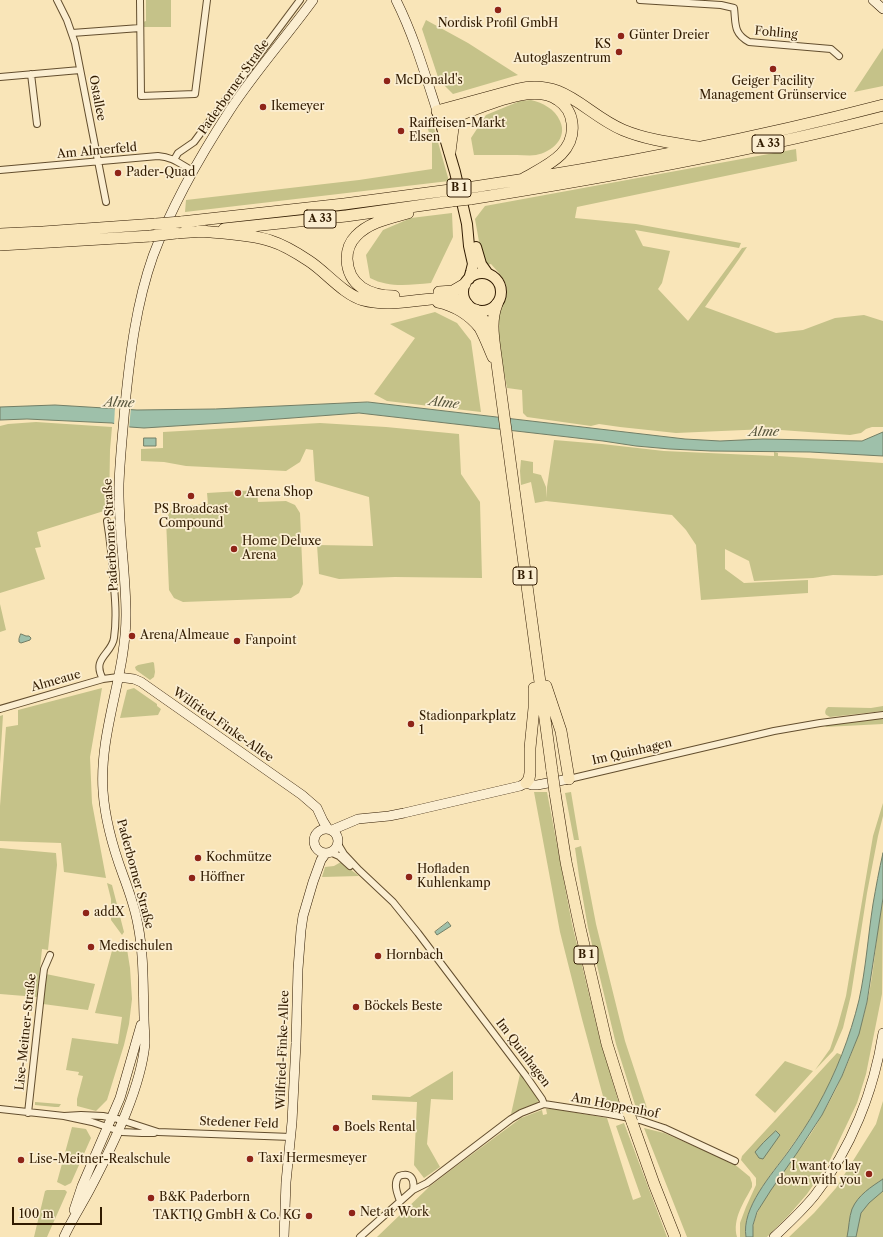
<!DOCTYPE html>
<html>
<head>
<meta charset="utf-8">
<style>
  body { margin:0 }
  #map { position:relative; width:883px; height:1237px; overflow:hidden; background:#f9e5b8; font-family:"Libre Caslon Text",serif }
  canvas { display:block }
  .scale { position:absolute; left:12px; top:1207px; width:90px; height:18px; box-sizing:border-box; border:2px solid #311b00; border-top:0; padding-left:5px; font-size:12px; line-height:14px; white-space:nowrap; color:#311b00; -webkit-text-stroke:3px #fbeed1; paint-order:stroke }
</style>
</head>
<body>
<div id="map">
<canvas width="883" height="1237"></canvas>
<div class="scale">100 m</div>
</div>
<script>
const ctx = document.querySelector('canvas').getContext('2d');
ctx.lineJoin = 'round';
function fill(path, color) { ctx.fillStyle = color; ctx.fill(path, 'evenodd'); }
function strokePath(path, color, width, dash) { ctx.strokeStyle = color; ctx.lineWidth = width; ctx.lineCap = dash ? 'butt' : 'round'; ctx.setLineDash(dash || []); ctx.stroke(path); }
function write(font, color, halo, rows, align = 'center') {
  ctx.font = font + ' "Libre Caslon Text",serif'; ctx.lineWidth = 3.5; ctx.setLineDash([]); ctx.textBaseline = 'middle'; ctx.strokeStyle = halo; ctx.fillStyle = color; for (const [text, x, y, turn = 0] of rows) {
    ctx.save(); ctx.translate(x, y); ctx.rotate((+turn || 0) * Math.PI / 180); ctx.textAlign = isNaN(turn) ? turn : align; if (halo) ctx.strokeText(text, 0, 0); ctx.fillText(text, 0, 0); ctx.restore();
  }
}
const green = new Path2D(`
  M 146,0 L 171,0 L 171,27 L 143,27 L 143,22 L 146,21 Z
  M 426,20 L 468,43 L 518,75 L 453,94 L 439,80 L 422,29 Z
  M 883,48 L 883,86 L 854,92 Z
  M 531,100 C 543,103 555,109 560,121 C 568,138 552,152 536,155 C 530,156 523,155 517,155 C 503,155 488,155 474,155 L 471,138 L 486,115 L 520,101 Z
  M 432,121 L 449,181 L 185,212 L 186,200 L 359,180 L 432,169 L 432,142 L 426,123 Z
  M 796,149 L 797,161 L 577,207 L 575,218 L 636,224 L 741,243 L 739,248 L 635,230 L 643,246 L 670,251 L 662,283 L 658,289 L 688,321 L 742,248 L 747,247 L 739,259 L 705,307 L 776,333 L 803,330 L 835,318 L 864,315 L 883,321 L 883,427 L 872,427 L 866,429 L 861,433 L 850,435 L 767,429 L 676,433 L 620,427 L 599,424 L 591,426 L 527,417 L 523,413 L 522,390 L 507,388 C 503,364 496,339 497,315 C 498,308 508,302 507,290 C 506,280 498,272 491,264 L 487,265 L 481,253 L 475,219 L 485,206 Z
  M 452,213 L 453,237 L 431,283 C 409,285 389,288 370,278 L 366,255 L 383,230 L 411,218 Z
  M 435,312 L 457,323 L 471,341 L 481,412 L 387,401 L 374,394 L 415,338 L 390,324 Z
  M 36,422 L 112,427 L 110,450 L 109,509 L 108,512 L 107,510 L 37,532 L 41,547 L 35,548 L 45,579 L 0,593 L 0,426 L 8,424 Z
  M 320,423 L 386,427 L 459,434 L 461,474 L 480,502 L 482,578 L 395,577 L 339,579 L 319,574 L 317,545 L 373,546 L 369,497 L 315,481 L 313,450 L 306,449 L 300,462 L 286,471 L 186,466 L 164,462 L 141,461 L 141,449 L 163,448 L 163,432 Z
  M 554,440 L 602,444 L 664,451 L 774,456 L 774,452 L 778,453 L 778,456 L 883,463 L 883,575 L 876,576 L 833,575 L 813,578 L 754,581 L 749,561 L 725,549 L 725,569 L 744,583 L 808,580 L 808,593 L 701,600 L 696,545 L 686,530 L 672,515 L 546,501 L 535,503 L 531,482 L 521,485 L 520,471 L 521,460 L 533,462 L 533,473 L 541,475 L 546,487 L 546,498 L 547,487 Z
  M 257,490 L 258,502 L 286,501 L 295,505 L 300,513 L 303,584 L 299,593 L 291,598 L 183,602 L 174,598 L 169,590 L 166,519 L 171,510 L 179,506 L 208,504 L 207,493 Z
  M 0,604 L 6,630 L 0,632 Z
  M 153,662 L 154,663 L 155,672 L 154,677 L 150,680 L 136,670 L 135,667 L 138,665 Z
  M 102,688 L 90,757 L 92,803 L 106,878 L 64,872 L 61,843 L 0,841 L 0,806 L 6,727 L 18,725 L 18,710 Z
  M 134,688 L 157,704 L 157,706 L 161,709 L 158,715 L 120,718 L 127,690 Z
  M 883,706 L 883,711 L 830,717 C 826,715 824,714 826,709 L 828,707 L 871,708 Z
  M 3,715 L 0,764 L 0,716 Z
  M 883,718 L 883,724 L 825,727 L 828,725 Z
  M 534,792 L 547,792 L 572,924 L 600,1040 L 622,1113 L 607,1111 L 582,1019 L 560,932 Z
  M 571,792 L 579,840 L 574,840 L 565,793 Z
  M 883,803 L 883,816 L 878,836 L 867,893 L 851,995 L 843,1028 L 833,1051 L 815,1070 L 830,1049 L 838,1025 L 846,996 L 873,836 Z
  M 581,846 L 596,924 L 625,1041 L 647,1108 L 636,1108 L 616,1044 L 588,928 L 579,876 L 575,848 Z
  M 0,848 L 56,853 L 57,865 L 48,950 L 42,949 L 37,997 L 0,994 Z
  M 341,862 L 359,876 L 322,877 L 325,867 L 334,866 Z
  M 107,883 L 112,885 L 124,932 L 122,935 L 111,920 L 111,899 Z
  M 883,898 L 882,994 L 866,1074 L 857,1103 L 829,1162 L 807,1194 L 789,1215 L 767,1237 L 753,1237 C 749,1211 783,1174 797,1153 C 806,1141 815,1128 822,1115 C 842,1081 858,1042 867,1003 C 875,969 876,933 883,898 Z
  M 125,946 L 127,949 L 130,968 L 132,999 L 129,1024 L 124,1045 L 107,1100 L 96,1111 L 77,1106 L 77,1099 L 83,1076 L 78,1075 L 79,1072 L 66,1070 L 72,1038 L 118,1044 L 122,1017 L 95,1013 L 113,947 Z
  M 46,974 L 95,984 L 88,1010 L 43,1004 Z
  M 837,1053 L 842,1055 C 834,1073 826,1091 817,1108 C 808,1123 798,1137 788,1151 C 772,1174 741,1208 746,1237 L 740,1237 L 740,1223 L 746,1207 L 756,1185 L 756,1178 L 741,1160 L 742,1156 Z
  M 785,1061 L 813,1071 L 775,1113 L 755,1095 Z
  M 453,1071 L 453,1100 L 431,1099 L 427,1144 L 440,1167 L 424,1178 L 414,1165 L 417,1102 L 372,1100 L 372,1095 L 410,1097 Z
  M 520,1074 C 523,1078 539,1097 538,1101 C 538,1102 537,1103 536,1104 L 519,1110 L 511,1114 Z
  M 883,1101 L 883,1237 L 789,1237 L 814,1213 L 836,1188 L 876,1124 Z
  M 35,1102 L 60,1104 L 61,1104 L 59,1107 L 55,1107 L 35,1105 Z
  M 546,1109 L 554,1109 L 607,1118 L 633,1200 L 641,1197 L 616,1126 L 624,1123 L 667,1237 L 377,1237 L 429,1187 L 455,1167 L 521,1118 L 542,1110 L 543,1115 L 547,1114 Z
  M 72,1127 L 86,1129 L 91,1138 L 71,1183 L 65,1186 L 57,1182 Z
  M 644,1128 L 664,1133 L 733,1163 L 750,1177 L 752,1183 L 752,1187 C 744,1202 732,1219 737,1237 L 687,1237 Z
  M 47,1190 L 65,1190 L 67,1192 L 47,1237 L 34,1237 L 45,1191 Z`);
const water = new Path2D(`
  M 368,402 L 685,439 L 720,441 L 763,439 L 862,441 L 883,432 L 883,456 L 810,452 L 711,451 L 670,449 L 636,446 L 603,441 L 359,413 L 238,422 L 144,428 L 130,427 L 112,423 L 90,422 L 27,419 L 0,420 L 0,407 L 55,405 L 137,410 L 215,409 Z
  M 144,438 L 156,438 L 156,446 L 144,446 Z
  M 21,634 L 26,636 L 29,636 L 31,638 L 30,640 L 21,643 L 19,642 L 19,639 Z
  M 883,853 L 883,898 L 867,1002 L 859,1034 L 842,1076 L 822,1115 L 797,1153 L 771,1190 L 757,1212 L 753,1225 L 753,1237 L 746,1237 C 741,1208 772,1174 788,1152 C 798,1138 809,1122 817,1107 C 836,1073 850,1037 859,1000 C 866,968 868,936 873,904 C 876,887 879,870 883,853 Z
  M 448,922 L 451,926 L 437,935 L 435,932 Z
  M 776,1131 L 780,1135 L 763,1159 L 759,1158 L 755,1152 L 763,1143 Z
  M 883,1179 L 883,1191 L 869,1203 L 861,1213 L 856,1237 L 847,1237 C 849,1228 849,1217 852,1209 C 858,1195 871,1187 883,1179 Z`);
const pier = new Path2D(`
  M 115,406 L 131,407 L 129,429 L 114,426 Z`);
const street = new Path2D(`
  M 57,0 L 67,20 L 75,43 L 106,202
  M 140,0 L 141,96 L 195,94 L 207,0
  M 640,0 L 721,5 L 734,8 C 736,24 733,33 749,42 L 831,49 L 839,56
  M 72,33 L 140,28
  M 31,74 L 37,124
  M 0,77 L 80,70
  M 174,160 L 178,153 L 194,142 L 300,0
  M 0,170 L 158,156 C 173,157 180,164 193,171
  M 103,679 C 91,658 112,654 114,638 C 117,617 115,597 113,576 C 112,558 110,539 107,521
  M 0,709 L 103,679 L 118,677
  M 569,779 L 774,731 L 820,723 L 883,715
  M 338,844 L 344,854 L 359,870 L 393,902 L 418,933 L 526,1076 L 542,1099 L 544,1104
  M 330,852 L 339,856 L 350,866
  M 0,1109 L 64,1116 L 92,1122 L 122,1132 L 142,1133 L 154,1133
  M 28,1113 L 42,985 L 44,969 L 50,955
  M 64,1116 L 81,1115 L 103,1116 L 118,1119 L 158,1132 L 291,1137
  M 413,1190 L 427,1183 L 511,1119 L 521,1113 L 544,1104 L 609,1114 L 640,1120 L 664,1128 L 735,1161
  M 360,1237 L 413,1190 C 415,1178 410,1172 399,1176 C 393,1183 397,1193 400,1201`);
const secondary = new Path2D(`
  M 396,0 C 414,36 425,74 437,111
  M 873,0 L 883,9
  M 118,677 L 134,679 L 141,682 L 302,795 L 317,808 L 323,821 L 328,829
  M314 841a12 12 0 1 1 24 0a12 12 0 1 1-24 0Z
  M 332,830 L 358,819 L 389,816 L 404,813 L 520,786 L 526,783 L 532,785 L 537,785 L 569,779
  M 74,1210 L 82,1186 L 120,1098 L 141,1025
  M 64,1237 C 71,1221 81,1206 89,1191 C 102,1166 115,1140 126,1113 C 134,1093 143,1066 145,1043 C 145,1035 144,1026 144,1017 C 143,986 144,956 138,925 C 135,908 129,891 123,875 C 113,848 105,820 103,791 C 99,731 126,675 126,615 C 126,571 118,528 119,484 C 120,457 123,431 125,405 C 130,355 136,304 153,256 C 172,205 200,156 230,110 C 255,72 286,37 313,0
  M 284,1237 L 286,1182 L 292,1122 L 296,1043 L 298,969 L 301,930 L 303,916 L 313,882 L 321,860 L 326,853
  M 774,1237 C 788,1224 803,1210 815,1195 C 851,1149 874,1091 883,1033`);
const primary = new Path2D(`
  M 437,111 L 455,172 L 467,224 L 469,246 L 473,264 L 471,272 L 469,279
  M 476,247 L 481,264 L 488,274
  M463 292a19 19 0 1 1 38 0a19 19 0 1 1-38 0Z`);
const highway = new Path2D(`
  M 450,152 L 453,128 L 459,115
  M 523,179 C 545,166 576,154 572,123 C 571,114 566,105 558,100 C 535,84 495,102 470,111 C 463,113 455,119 447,118 C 443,118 440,115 437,111 L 518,89 C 565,78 585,114 623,130 C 647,140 673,143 698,147
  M 467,188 C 607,167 746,141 883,105
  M 470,199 C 608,177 747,152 883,117
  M 181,222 L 344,204 L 450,190
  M 224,229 L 346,216 L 452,201
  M 199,231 C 220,233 252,234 271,241 C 284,245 297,253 309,261 C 326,272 343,294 363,300 C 392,308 422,297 452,298 L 460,300 L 467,304
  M 176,233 L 205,231
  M 0,234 L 43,232 L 156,224
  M 0,245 L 151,236
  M 439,292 L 453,291 L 465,284
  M 394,296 C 370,296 348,286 347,259 C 347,251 350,242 356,236 C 369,222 390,218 408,213
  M 438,302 C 454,305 470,315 480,328 C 485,337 489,348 493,357
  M 497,304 C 491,319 493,334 495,349 L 552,771
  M 476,310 L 486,323 L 491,335
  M 546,686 L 561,731 L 569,779
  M 526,783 L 529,779 L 530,773 L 530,748 L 534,708 L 534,688
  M 555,793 L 566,862 L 580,928 L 607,1044 L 629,1114
  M 632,1122 L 654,1184 L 675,1237`);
const highwayBridge = new Path2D(`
  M 450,190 L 467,188
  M 452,201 L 470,199
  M 156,224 L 181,222
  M 151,236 L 176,233
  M 552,771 L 555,793
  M 629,1114 L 632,1122`);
const markers = [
  [498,10,4,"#8f2418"],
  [621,36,4,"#8f2418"],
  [619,52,4,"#8f2418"],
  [773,69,4,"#8f2418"],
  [387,81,4,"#8f2418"],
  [263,107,4,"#8f2418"],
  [401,131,4,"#8f2418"],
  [118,173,4,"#8f2418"],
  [238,493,4,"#8f2418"],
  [191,496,4,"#8f2418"],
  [234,549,4,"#8f2418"],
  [132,636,4,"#8f2418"],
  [237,641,4,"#8f2418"],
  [411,724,4,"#8f2418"],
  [198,858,4,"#8f2418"],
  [409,877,4,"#8f2418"],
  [192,878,4,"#8f2418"],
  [86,913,4,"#8f2418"],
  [91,947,4,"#8f2418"],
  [378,956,4,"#8f2418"],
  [356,1007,4,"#8f2418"],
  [336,1128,4,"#8f2418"],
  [250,1159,4,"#8f2418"],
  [21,1160,4,"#8f2418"],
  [869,1174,4,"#8f2418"],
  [151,1198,4,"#8f2418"],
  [352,1213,4,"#8f2418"],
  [309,1216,4,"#8f2418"]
];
const shields = [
  [768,144,32],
  [459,188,24],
  [320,219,32],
  [525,576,24],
  [586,955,24]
];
const shieldNames = [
  ["A 33",768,144],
  ["B 1",459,188],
  ["A 33",320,219],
  ["B 1",525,576],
  ["B 1",586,955]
];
const poiNames = [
  ["Nordisk Profil GmbH",498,24,"center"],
  ["Günter Dreier",629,36],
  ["KS",611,45,"right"],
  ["Autoglaszentrum",611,59,"right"],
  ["McDonald's",395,81],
  ["Geiger Facility",773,82,"center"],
  ["Management Grünservice",773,96,"center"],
  ["Ikemeyer",271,107],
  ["Raiffeisen-Markt",409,124],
  ["Elsen",409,138],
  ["Pader-Quad",126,173],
  ["Arena Shop",246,493],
  ["PS Broadcast",191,510,"center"],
  ["Compound",191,524,"center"],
  ["Home Deluxe",242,542],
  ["Arena",242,556],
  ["Arena/Almeaue",140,636],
  ["Fanpoint",245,641],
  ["Stadionparkplatz",419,717],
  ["1",419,731],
  ["Kochmütze",206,858],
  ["Hofladen",417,870],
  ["Kuhlenkamp",417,884],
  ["Höffner",200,878],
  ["addX",94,913],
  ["Medischulen",99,947],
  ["Hornbach",386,956],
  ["Böckels Beste",364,1007],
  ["Boels Rental",344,1128],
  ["Taxi Hermesmeyer",258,1159],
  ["Lise-Meitner-Realschule",29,1160],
  ["I want to lay",861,1167,"right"],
  ["down with you",861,1181,"right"],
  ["B&K Paderborn",159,1198],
  ["Net at Work",360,1213],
  ["TAKTIQ GmbH & Co. KG",301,1216,"right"]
];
const streetNames = [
  ["Fohling",776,33,5],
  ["Paderborner Straße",234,87,-55],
  ["Ostallee",97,98,79],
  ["Am Almerfeld",97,151,-5],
  ["Paderborner Straße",111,535,-93],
  ["Almeaue",56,681,-16],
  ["Wilfried-Finke-Allee",223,725,35],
  ["Im Quinhagen",632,752,-13],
  ["Paderborner Straße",135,874,75],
  ["Lise-Meitner-Straße",26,1032,-84],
  ["Wilfried-Finke-Allee",283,1050,-88],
  ["Im Quinhagen",523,1053,53],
  ["Am Hoppenhof",615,1106,11],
  ["Stedener Feld",239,1123,2]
];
const waterNames = [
  ["Alme",119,403,2],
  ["Alme",444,403,7],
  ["Alme",764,432]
];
fill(green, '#c5c289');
fill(water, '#9ec0aa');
strokePath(water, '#727e66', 1);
fill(pier, '#f9e5b8');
strokePath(street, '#634e2e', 8);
strokePath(secondary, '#311b00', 10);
strokePath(primary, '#311b00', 12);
strokePath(highway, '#311b00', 12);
strokePath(street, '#fbeed1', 6);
strokePath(secondary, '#fbeed1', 9);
strokePath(primary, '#f9e5b8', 10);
strokePath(highway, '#f9e5b8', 11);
strokePath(highwayBridge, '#311b00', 12, []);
strokePath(highwayBridge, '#f9e5b8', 11);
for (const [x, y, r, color] of markers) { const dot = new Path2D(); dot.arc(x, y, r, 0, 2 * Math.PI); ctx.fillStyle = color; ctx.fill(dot); strokePath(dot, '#fbeed1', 1.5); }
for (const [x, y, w] of shields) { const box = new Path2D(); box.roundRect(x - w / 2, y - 9, w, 18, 3); ctx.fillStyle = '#fbeed1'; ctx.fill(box); strokePath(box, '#311b00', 1); }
write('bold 11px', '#311b00', null, shieldNames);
write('12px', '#311b00', '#fbeed1', poiNames, 'left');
write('12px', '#311b00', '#fbeed1', streetNames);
write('italic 13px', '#57553c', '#fbeed1', waterNames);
</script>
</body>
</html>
